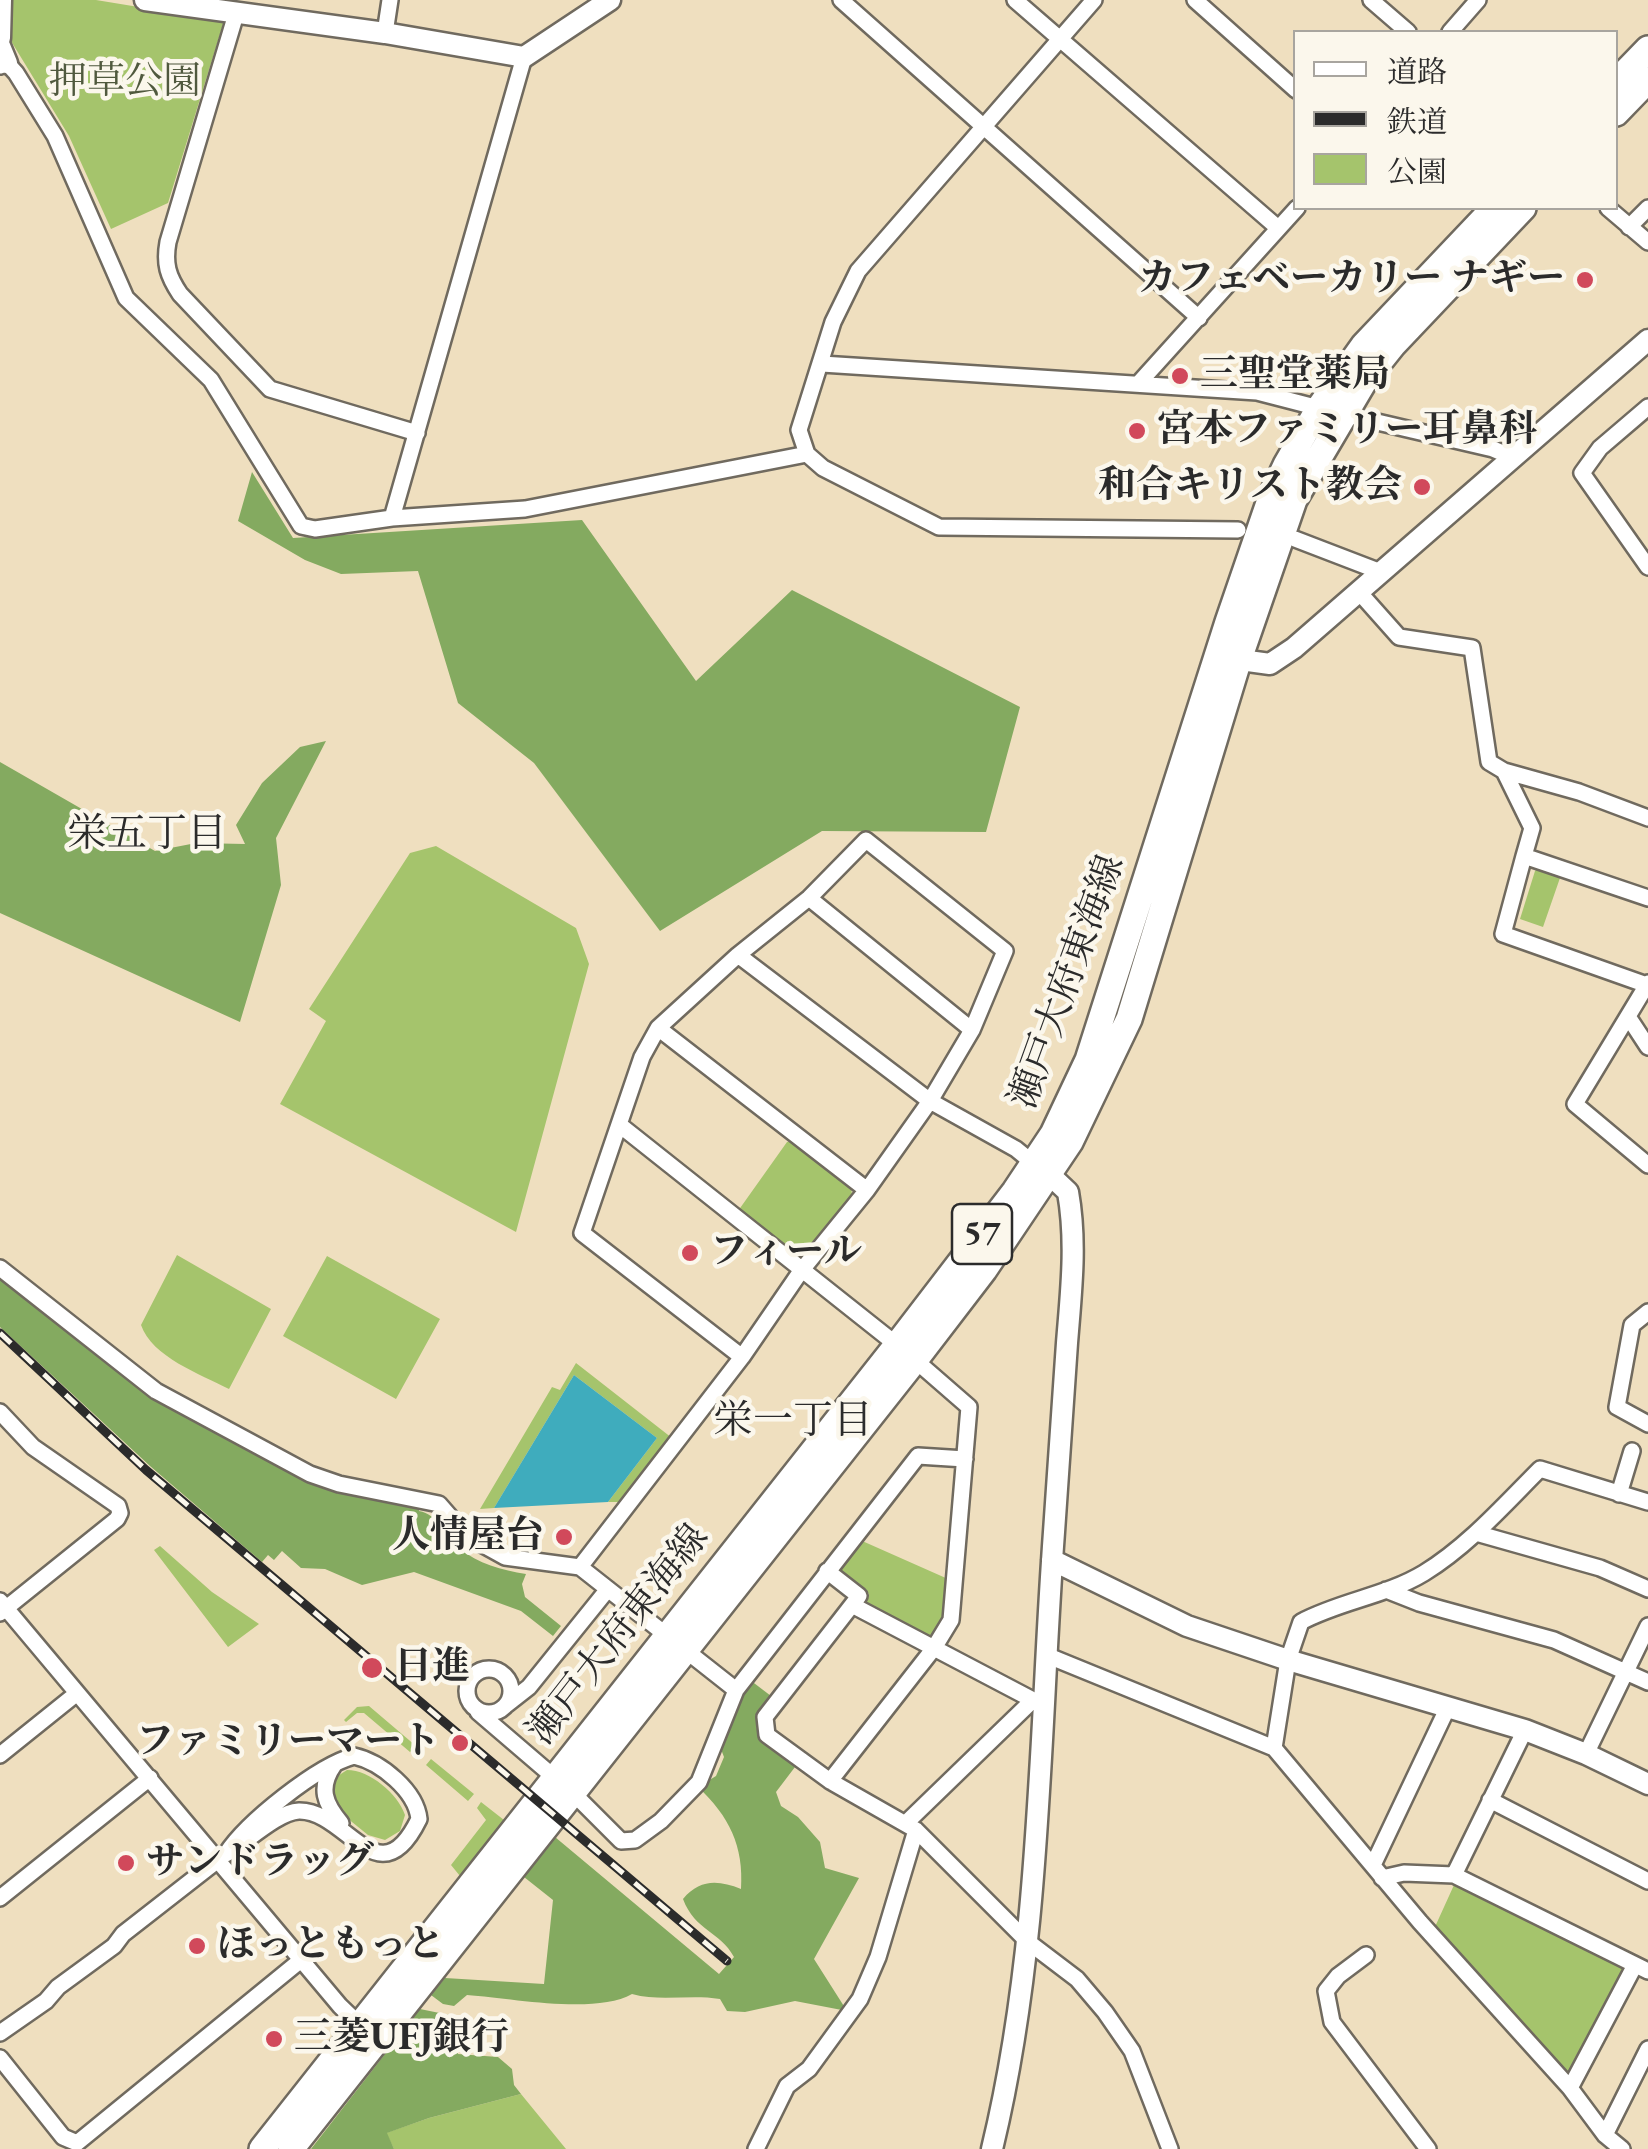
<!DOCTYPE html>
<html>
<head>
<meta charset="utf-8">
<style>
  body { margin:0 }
  #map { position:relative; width:1648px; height:2149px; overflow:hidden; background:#efdfbf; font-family:"EB Garamond","Noto Serif JP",serif }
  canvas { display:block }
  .legend { position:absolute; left:1293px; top:30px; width:325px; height:180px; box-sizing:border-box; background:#fbf7ec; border:2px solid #a8a59f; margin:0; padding:12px 18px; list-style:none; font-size:30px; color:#2b2b2b }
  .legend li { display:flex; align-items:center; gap:20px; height:50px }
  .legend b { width:50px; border:2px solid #a8a59f }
</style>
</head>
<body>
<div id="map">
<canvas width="1648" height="2149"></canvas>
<ul class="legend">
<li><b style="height:12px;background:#fff"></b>道路</li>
<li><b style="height:12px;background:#2b2b2b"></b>鉄道</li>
<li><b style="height:28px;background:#a5c46c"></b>公園</li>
</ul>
</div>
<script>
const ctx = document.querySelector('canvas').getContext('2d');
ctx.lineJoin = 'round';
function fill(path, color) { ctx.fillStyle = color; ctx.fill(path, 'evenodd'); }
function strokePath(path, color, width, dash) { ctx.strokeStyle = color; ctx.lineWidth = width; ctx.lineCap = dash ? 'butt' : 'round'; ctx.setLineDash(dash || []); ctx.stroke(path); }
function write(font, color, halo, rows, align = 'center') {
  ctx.font = font + ' "EB Garamond","Noto Serif JP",serif'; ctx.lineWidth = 9; ctx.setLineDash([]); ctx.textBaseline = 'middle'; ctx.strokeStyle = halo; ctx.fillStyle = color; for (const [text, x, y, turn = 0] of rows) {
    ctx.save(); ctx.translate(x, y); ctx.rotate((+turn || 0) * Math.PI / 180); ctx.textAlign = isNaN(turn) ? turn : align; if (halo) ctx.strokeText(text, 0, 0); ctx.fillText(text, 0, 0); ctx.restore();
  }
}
const green = new Path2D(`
  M 10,0 L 96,0 L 224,21 L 168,203 L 111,229 L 69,136 L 11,41 Z
  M 436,846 L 576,928 L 589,964 L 516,1232 L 280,1104 L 326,1021 L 309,1009 L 410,853 Z
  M 1539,867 L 1561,875 L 1543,927 L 1520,919 L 1535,871 Z
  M 792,1141 L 851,1188 L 852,1194 L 800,1257 L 793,1257 L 738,1211 L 787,1142 Z
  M 177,1255 L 271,1309 L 229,1389 C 200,1374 152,1357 141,1325 Z
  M 327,1256 L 440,1319 L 396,1399 L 283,1336 Z
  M 576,1363 L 672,1438 L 619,1502 L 608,1502 L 657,1438 L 574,1375 L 494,1508 L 480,1509 L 552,1387 L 560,1390 Z
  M 860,1540 L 948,1579 L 943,1616 L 930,1643 L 860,1606 L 869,1594 L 842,1573 L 841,1565 Z
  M 160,1546 L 212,1592 L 259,1624 L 228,1647 L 154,1550 Z
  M 369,1706 L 416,1746 L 410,1752 L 364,1713 L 357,1713 L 346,1722 L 344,1720 L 357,1707 Z
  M 431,1759 L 474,1794 L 468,1801 L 426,1765 Z
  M 347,1770 C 370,1770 398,1794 405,1815 L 400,1831 L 385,1840 L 368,1835 L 336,1809 L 330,1794 L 333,1779 Z
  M 481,1802 L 504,1820 L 460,1876 L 451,1865 L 486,1820 L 477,1808 Z
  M 1454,1885 L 1626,1970 L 1569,2078 L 1434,1929 Z
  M 521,2094 L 566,2149 L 394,2149 L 386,2133 L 429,2118 Z`);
const forest = new Path2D(`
  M 252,472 L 293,538 L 582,520 L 696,681 L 792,590 L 1020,707 L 986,832 L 822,831 L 660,931 L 534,763 L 458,703 L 418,571 L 341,574 L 305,560 L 238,521 Z
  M 326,741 L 276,838 L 281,885 L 240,1022 L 0,913 L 0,762 L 155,851 L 196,843 L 245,844 L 236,825 L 262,783 L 300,747 Z
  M 0,1274 L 155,1397 L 302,1476 L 419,1505 L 419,1511 C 438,1514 444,1536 459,1548 C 478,1564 502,1570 526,1574 L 522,1584 L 525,1597 L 561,1626 L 553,1636 L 521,1611 L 414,1572 L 362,1585 L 325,1569 L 301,1568 L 282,1551 L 274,1560 L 268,1555 L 262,1562 L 150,1466 L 0,1327 Z
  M 750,1680 L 771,1696 C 741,1735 763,1741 795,1767 L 776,1792 L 781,1806 L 798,1817 L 820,1842 L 825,1868 L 859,1878 L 814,1959 L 847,2011 L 795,2001 L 745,2012 L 727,2011 L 720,1999 C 690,1994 661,2002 632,1994 C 595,2015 511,1998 467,1995 L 454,2006 L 443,2004 L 431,1995 L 445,1978 L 544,1984 L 553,1900 L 524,1877 L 555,1837 L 719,1974 L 734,1957 C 720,1931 695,1931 683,1899 C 700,1879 718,1880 741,1889 C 744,1846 729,1816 698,1787 L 716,1776 L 724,1757 L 719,1744 Z
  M 420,2009 L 459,2017 L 458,2054 L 498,2057 L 512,2069 L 514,2085 L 521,2094 L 429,2118 L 387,2133 L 394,2149 L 311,2149 Z`);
const water = new Path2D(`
  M 574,1375 L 657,1438 L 608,1502 L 494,1508 Z`);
const minor = new Path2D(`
  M 841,0 L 1199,318
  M 1015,0 L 1278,228
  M 1094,0 L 858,271 L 833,322 L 799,430 L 807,454 L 823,468 L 939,527 L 1238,530
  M 1195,0 L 1296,90
  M 1371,0 L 1408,32
  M 236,14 L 168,242 C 164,264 168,276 180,294 L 270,389 L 417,433
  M 1450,32 L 1478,0
  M 385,33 L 390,0
  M 0,66 L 7,63 L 16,73 L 55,136 L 126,298 L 211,380 L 301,526 L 315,529 L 392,518 L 525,509 L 807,454
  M 1608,208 L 1648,242
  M 1629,227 L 1648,208
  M 822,364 L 1257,392 L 1319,408
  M 1138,384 L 1297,208
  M 1648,407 L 1600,448 L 1582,473 L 1648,567
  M 1343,414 L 1493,449 L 1512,457
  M 392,518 L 524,57
  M 1295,539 L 1381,572
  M 1359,592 L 1399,637 L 1472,648 L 1489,762 L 1504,771 L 1579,792 L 1648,818
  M 1504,771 L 1532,828 L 1524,856 L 1648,898
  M 1524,856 L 1503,934 L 1647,985
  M 809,898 L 972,1030
  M 738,955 L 930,1101 L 1016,1149 L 1038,1167
  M 1648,983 L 1575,1104 L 1648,1165
  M 1629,1018 L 1648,1047
  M 658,1028 L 867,1190
  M 621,1126 L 897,1345
  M 0,1268 L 156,1391 L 310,1474 L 339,1484 L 439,1504 L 467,1536 L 505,1557 L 580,1567 L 736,1690
  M 1648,1312 L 1632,1325 L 1617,1407 L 1648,1424
  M 0,1412 L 33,1447 L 118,1506 L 120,1513 L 117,1519 L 0,1613
  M 1619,1494 L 1632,1451
  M 1476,1533 L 1600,1568 L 1648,1589
  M 580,1567 L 742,1357 L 801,1271 L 867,1190 L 930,1101 L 972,1030 L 1005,951 L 866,840 L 809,898 L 738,955 L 658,1028 L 642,1057 L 582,1233 L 742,1357
  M 827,1571 L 859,1596 L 765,1717 L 767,1735 L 830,1781 L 916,1830 L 1027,1941 L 1077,1979 L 1105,2012 L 1132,2051 L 1170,2149
  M 1386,1590 L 1419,1603 L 1554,1640 L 1648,1682
  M 0,1601 L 340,2006 L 366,2031
  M 852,1605 L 1033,1700
  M 1046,1655 L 1274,1748 L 1420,1922 L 1570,2088 L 1605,2135 L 1622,2149
  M467 1691a22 22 0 1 1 44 0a22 22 0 1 1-44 0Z
  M 506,1705 L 529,1687 L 608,1589
  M 478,1712 L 555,1778
  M 1274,1748 L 1288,1660 L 1301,1622 C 1340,1601 1386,1596 1424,1573 C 1468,1546 1504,1505 1540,1469 L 1648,1502
  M 1586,1754 L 1648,1626
  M 0,1755 L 76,1694
  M 354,1756 C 381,1762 416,1791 419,1819 C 379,1901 347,1810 299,1811 C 277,1812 246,1843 226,1854 C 247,1822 317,1766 354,1756 Z
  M 334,1765 C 318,1788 325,1804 341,1823
  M 830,1781 L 934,1648 L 951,1620 L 969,1407 L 915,1360
  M 572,1792 L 621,1841 L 635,1840 L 661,1821 L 699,1782 L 736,1690 L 918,1456 L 965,1459
  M 1490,1800 L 1648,1881
  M 906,1823 L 1033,1700 L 1037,1703
  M 1373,1865 L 1448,1707
  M 1454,1875 L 1525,1730
  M 1382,1878 L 1404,1873 L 1454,1875 L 1648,1971
  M 0,1898 L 150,1778
  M 1366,1955 L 1338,1976 L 1326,1991 L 1332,2022 L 1428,2149
  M 0,2033 L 46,2001 L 58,1987 L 114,1946 L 123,1934 L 223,1856
  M 0,2058 L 63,2137 L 77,2143 L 301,1960
  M 1570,2088 L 1635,1965
  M 1605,2135 L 1648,2049
  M 756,2149 L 787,2086 L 809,2069 L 860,1999 L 878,1957 L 916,1830`);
const tertiary = new Path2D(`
  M 145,0 L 385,33 L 524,57 L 610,0
  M 0,38 L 1,0
  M 0,46 L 7,63
  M 1226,658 L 1270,664 L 1294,648 L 1648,340
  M 1052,1560 L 1187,1626 L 1288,1660 L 1525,1730 L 1586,1754 L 1648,1784
  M 992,2149 C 1041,1947 1039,1738 1054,1532 C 1058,1469 1063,1406 1067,1343 C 1071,1292 1077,1243 1068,1192 L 1050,1175`);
const primary = new Path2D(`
  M 1616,82 L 1648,49
  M 1616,113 L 1648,80
  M 262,2149 L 897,1345 L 1015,1191 L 1053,1134 L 1088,1060 L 1228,622 L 1271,497 L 1286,465 L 1319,408 L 1364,345 L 1494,208
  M 291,2149 L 915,1360 L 984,1270 L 1070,1142 L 1129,1019 L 1238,662 L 1294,500 L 1365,380 L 1393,345 L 1523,208`);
const rail = new Path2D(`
  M 0,1333 L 146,1470 L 727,1961`);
const markers = [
  [1585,280,10,"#d1495b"],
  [1180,376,10,"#d1495b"],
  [1137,431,10,"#d1495b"],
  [1422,487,10,"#d1495b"],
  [690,1253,10,"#d1495b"],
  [564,1537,10,"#d1495b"],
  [372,1668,12,"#d1495b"],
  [460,1743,10,"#d1495b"],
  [126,1863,10,"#d1495b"],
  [197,1946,10,"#d1495b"],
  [274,2039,10,"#d1495b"]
];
const shields = [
  [982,1234,60]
];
const shieldNames = [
  ["57",982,1234]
];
const parkNames = [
  ["押草公園",125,83]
];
const poiNames = [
  ["カフェベーカリー ナギー",1565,280,"right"],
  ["三聖堂薬局",1200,376],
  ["宮本ファミリー耳鼻科",1157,431],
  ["和合キリスト教会",1402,487,"right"],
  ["フィール",710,1253],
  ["人情屋台",544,1537,"right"],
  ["日進",394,1668],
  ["ファミリーマート",440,1743,"right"],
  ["サンドラッグ",146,1863],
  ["ほっともっと",217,1946],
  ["三菱UFJ銀行",294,2039]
];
const streetNames = [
  ["瀬戸大府東海線",1068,982,-70],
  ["瀬戸大府東海線",619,1635,-52]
];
const neighbourhoodNames = [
  ["栄五丁目",147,835],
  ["栄一丁目",793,1422]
];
fill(green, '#a5c46c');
fill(forest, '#84aa60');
fill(water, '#3facbd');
strokePath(minor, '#706a5f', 20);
strokePath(tertiary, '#706a5f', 25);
strokePath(primary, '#706a5f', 30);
strokePath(minor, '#fff', 15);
strokePath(tertiary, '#fff', 20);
strokePath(primary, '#fff', 25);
strokePath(rail, '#2b2b2b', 9);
strokePath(rail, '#fbf7ec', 5, [15]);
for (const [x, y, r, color] of markers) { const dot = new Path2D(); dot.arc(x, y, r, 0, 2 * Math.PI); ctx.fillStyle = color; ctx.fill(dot); strokePath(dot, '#fbf7ec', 4); }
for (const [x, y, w] of shields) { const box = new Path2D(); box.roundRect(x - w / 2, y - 30, w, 60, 8); ctx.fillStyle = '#fbf7ec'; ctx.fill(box); strokePath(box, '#2b2b2b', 2.5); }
write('bold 35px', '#2b2b2b', null, shieldNames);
write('38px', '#50593e', '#fbf7ec', parkNames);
write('bold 38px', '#2b2b2b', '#fbf7ec', poiNames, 'left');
write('38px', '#2b2b2b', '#fbf7ec', streetNames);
write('40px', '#2b2b2b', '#fbf7ec', neighbourhoodNames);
</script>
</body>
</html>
